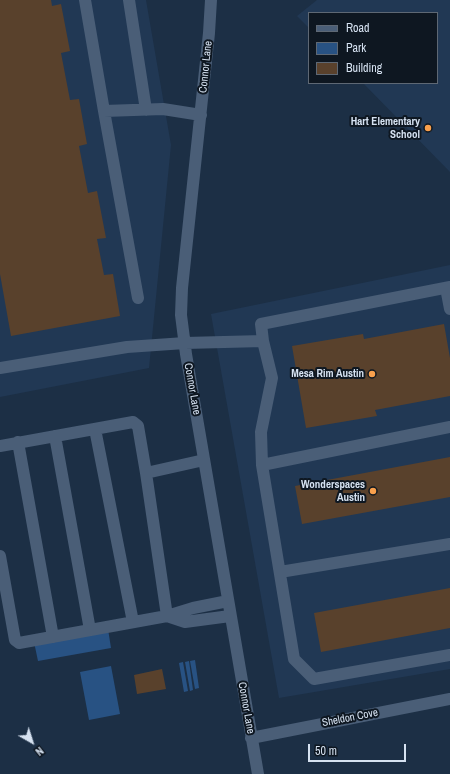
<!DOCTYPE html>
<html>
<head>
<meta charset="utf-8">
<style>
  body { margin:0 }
  #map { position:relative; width:450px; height:774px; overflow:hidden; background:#1c2f45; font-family:"Archivo Narrow",sans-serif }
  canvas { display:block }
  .legend { position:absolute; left:308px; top:12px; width:130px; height:72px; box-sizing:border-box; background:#0e1721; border:1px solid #5e6874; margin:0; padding:5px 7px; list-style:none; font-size:12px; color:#d6e2f1 }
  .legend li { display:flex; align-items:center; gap:8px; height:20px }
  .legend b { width:20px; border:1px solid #5e6874 }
  .north { position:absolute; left:12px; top:722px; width:40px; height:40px; -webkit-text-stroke:3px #0e1721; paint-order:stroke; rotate:141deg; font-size:11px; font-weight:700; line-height:16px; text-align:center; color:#d6e2f1 }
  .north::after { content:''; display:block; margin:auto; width:14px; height:18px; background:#d6e2f1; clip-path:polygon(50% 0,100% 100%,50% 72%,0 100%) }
  .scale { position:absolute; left:308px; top:744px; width:98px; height:18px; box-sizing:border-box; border:2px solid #d6e2f1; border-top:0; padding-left:5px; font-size:12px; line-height:14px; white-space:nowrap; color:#d6e2f1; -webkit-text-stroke:3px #0e1721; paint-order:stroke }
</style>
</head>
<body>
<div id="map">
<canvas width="450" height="774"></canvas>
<ul class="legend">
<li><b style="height:5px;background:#4a5e77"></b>Road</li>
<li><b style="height:11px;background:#285283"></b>Park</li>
<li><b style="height:11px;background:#59412c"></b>Building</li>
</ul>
<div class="north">N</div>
<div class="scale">50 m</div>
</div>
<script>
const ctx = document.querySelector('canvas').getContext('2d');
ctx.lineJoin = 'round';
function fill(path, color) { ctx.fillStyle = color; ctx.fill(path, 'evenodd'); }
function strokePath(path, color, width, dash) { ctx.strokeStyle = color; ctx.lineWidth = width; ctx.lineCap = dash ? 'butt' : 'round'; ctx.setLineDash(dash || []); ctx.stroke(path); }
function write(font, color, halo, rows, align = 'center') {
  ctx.font = font + ' "Archivo Narrow",sans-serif'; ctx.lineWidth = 4; ctx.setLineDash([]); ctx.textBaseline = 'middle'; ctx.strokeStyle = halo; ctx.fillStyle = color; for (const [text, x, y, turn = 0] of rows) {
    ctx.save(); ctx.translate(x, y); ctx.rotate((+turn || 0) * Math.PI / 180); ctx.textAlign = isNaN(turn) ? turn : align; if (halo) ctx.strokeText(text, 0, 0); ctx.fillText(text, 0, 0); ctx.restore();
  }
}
const built = new Path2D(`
  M 0,0 L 146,0 L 171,145 L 149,368 L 0,397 Z
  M 317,0 L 450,0 L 450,172 L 363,83 L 437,83 L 437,13 L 309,13 L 309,28 L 297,16 Z
  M 450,265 L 450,669 L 279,698 L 211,314 Z`);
const green = new Path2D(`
  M 108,629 L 111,648 L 38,661 L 34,642 Z
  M 195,660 L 199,688 L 195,689 L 190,661 Z
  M 189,661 L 193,690 L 190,691 L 185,662 Z
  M 183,662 L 188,691 L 184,692 L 179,663 Z
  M 111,666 L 120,714 L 89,720 L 80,672 Z`);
const building = new Path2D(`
  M 0,0 L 51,0 L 52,6 L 61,4 L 70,51 L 61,53 L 70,100 L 79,99 L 87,144 L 79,146 L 88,193 L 97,191 L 106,238 L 97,239 L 104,275 L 113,274 L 120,316 L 11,336 L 0,274 Z
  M 444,324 L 450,358 L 450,396 L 375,410 L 377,416 L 306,428 L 292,346 L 363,334 L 364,339 Z
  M 450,457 L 450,497 L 302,524 L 295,486 Z
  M 450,588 L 450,628 L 321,652 L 314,613 Z
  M 162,669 L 166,689 L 137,694 L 134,675 Z`);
const minor = new Path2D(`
  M 85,0 L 104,111 L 163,109 L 201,115
  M 129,0 L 146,110
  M 211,0 L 209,33 L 182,288 L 181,315 L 186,354 L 258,774
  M 104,111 L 138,298
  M 446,288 L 450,309
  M 263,341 L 261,324 L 450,287
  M 0,368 L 127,347 L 185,343 L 263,341 L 272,378 L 261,432 L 262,465
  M 450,427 L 262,465 L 294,659 L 314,679 L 450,655
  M 95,429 L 133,622
  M 55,436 L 90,630
  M 18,442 L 53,637
  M 0,446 L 133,422 L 138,426 L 146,473 L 167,616 L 19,643 L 15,640 L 0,556
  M 146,473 L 204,460
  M 280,572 L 450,544
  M 167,616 L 185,622 L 230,616
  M 167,616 L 193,608 L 228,601
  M 251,738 L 450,699`);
const markers = [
  [428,128,4,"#f9a04d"],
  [372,374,4,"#f9a04d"],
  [373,491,4,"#f9a04d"]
];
const streetNames = [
  ["Connor Lane",206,67,-84],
  ["Connor Lane",192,389,80],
  ["Connor Lane",246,708,80],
  ["Sheldon Cove",350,718,-11]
];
const poiNames = [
  ["Hart Elementary",420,122],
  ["School",420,135],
  ["Mesa Rim Austin",364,374],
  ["Wonderspaces",365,485],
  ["Austin",365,498]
];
fill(built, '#213854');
fill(green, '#285283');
fill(building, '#59412c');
strokePath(minor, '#4a5e77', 12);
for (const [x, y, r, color] of markers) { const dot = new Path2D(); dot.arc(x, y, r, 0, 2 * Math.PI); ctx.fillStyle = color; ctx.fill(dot); strokePath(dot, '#0e1721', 1.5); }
write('11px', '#d6e2f1', '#0e1721', streetNames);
write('bold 11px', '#d6e2f1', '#0e1721', poiNames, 'right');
</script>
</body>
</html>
